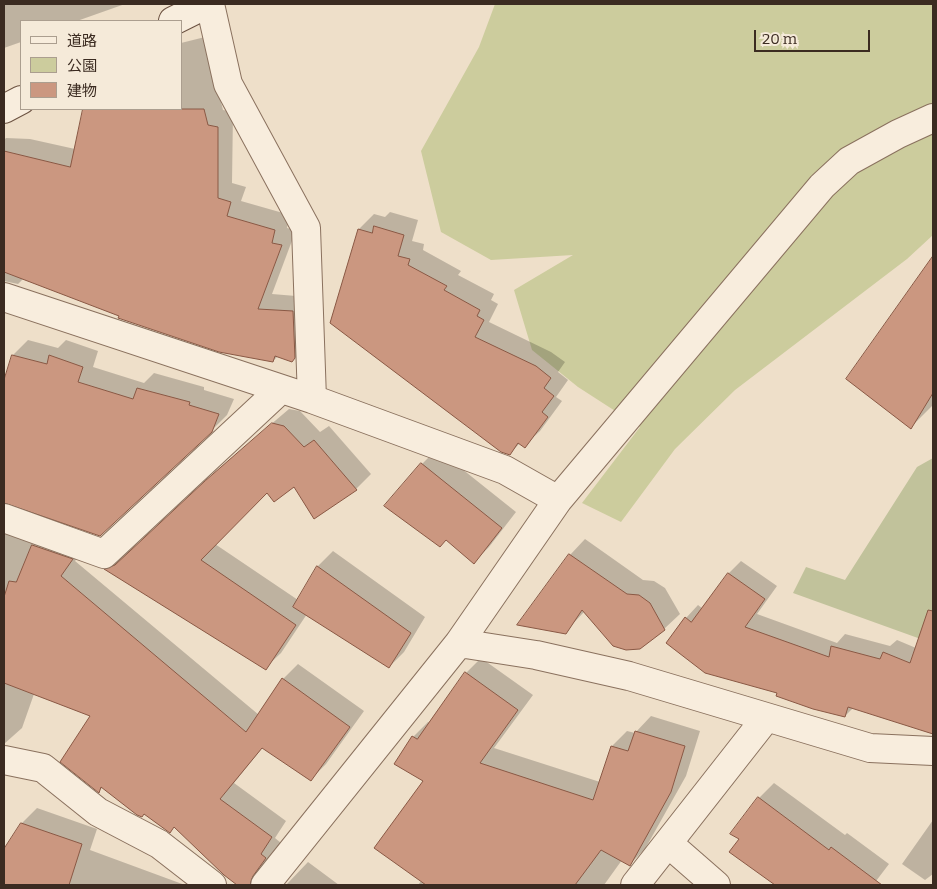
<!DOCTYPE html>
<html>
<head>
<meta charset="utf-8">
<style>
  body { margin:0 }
  #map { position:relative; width:937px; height:889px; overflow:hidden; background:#eedfc9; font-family:Bitter,"Noto Sans JP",serif }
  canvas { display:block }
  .frame { position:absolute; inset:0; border:5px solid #3b2b21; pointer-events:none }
  .legend { position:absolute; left:20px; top:20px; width:162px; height:90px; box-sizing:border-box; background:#f5ead9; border:1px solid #ab9e8f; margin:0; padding:6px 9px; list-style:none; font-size:15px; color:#3b2b21 }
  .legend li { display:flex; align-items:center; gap:10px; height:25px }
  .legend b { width:25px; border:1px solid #ab9e8f }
  .scale { position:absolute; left:754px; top:30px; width:116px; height:22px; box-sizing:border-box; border:2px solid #3b2b21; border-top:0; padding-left:6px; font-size:15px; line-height:18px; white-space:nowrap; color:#3b2b21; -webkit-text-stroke:4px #f5ead9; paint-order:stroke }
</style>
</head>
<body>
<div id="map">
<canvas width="937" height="889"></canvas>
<div class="frame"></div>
<ul class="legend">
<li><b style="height:6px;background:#f8eddd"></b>道路</li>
<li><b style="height:14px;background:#cccc9d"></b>公園</li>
<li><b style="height:14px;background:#cb9780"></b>建物</li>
</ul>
<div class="scale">20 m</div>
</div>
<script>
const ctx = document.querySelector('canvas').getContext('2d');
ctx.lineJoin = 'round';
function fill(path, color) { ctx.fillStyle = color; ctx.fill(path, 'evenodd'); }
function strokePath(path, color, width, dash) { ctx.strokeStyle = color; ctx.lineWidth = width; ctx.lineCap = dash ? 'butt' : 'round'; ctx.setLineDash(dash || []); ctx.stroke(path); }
const green = new Path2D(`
  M 495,4 L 933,4 L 933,235 L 907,259 L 735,390 L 675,449 L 621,522 L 582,503 L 640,427 L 578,387 L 532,350 L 514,290 L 573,255 L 491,260 L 441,232 L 421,151 L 479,47 Z`);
const cemetery = new Path2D(`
  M 933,458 L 933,623 L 929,642 L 793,593 L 806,567 L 845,580 L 917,467 Z`);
const shadow = new Path2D(`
  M 4,4 L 125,4 L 77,21 L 21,21 L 21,42 L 4,48 Z
  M 205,37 L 223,110 L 233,112 L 232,183 L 246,187 L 241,201 L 290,215 L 287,228 L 296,230 L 272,294 L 308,297 L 307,345 L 292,361 L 278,356 L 273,361 L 121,315 L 24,278 L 18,284 L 4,281 L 4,140 L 6,138 L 30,139 L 75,149 L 84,109 L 181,109 L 181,43 Z
  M 390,212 L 418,220 L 412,241 L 424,244 L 423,250 L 461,271 L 458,275 L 494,294 L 491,300 L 498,304 L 489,322 L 551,352 L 565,362 L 558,372 L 568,380 L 556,397 L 562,401 L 540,431 L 524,446 L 520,443 L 509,454 L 359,229 L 374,214 L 385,217 Z
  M 933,260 L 933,405 L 911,427 L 848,379 Z
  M 28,340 L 58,348 L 66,340 L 98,351 L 93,367 L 144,383 L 154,373 L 204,387 L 204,390 L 234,399 L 227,415 L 211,431 L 10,502 L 4,502 L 4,384 L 13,355 Z
  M 289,409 L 300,411 L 320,432 L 329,426 L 371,474 L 356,489 L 294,485 L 268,491 L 215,544 L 298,600 L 318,566 L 333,551 L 425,617 L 404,652 L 389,667 L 307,614 L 281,653 L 265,668 L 106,569 L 120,554 L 131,550 L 222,466 Z
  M 437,449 L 516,512 L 489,547 L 473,563 L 422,464 Z
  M 4,505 L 87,544 L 75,561 L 259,715 L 283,679 L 298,664 L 364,711 L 326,764 L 311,779 L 263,747 L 234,783 L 286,821 L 275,838 L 281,843 L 264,866 L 278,885 L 239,885 L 175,826 L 103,787 L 99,791 L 91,716 L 34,694 L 22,728 L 4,744 Z
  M 585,539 L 643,580 L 654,581 L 665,588 L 680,614 L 664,629 L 584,612 L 565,632 L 519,624 L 570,555 Z
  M 741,561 L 777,586 L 757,614 L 837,643 L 845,634 L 890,646 L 897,640 L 916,648 L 933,628 L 933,713 L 862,686 L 858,703 L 845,716 L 778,692 L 686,618 L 698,605 L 703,609 L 729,573 Z
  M 481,658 L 533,695 L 494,748 L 600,782 L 612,746 L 627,731 L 635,733 L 651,716 L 700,731 L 686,776 L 645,849 L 630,864 L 622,860 L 604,885 L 418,885 L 422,880 L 424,781 L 413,737 L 428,722 L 430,723 L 466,673 Z
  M 774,783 L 845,835 L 847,833 L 889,864 L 873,885 L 801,885 L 796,882 L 793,885 L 777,885 L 731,851 L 740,839 L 759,798 Z
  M 37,808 L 97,829 L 90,850 L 185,885 L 4,885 L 4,851 L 22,823 Z
  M 933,820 L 933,874 L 925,880 L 902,864 Z
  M 308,862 L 339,885 L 282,885 L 286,885 Z`);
const building = new Path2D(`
  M 83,109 L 204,109 L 208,125 L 218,127 L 218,198 L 231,202 L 227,216 L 275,230 L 272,243 L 282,245 L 258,309 L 293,311 L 295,358 L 292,362 L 275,356 L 273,362 L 219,352 L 118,318 L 119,316 L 4,272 L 4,151 L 70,167 Z
  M 374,226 L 404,235 L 398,256 L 410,259 L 408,265 L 447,286 L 444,290 L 480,310 L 477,316 L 484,320 L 475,337 L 536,366 L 551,378 L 544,388 L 554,396 L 542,412 L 548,417 L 525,448 L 518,443 L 510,455 L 501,452 L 330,323 L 358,229 L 372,233 Z
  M 933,256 L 933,393 L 911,429 L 846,379 Z
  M 12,355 L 47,364 L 49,355 L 83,367 L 78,382 L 133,399 L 137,388 L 190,402 L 189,405 L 219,414 L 212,432 L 100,536 L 4,503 L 4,380 Z
  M 272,423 L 284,426 L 304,447 L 314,440 L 357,490 L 314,519 L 294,487 L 274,502 L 267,493 L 201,560 L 296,625 L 266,670 L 104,569 L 115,565 L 205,481 Z
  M 421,463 L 502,528 L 474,564 L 446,540 L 440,547 L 384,506 Z
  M 32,545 L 73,559 L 61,576 L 246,732 L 282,678 L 350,727 L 311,781 L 262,748 L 220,799 L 272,837 L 261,854 L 266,858 L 253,876 L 250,885 L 237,885 L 224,875 L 174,827 L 170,833 L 144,814 L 142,817 L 137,815 L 101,787 L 99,793 L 60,762 L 90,716 L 4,683 L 4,597 L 9,581 L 16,582 Z
  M 569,554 L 627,594 L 639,595 L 650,603 L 665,630 L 640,649 L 626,650 L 613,646 L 582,610 L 566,634 L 517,625 Z
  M 317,566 L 411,633 L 389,668 L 293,607 Z
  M 728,573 L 765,599 L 745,627 L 829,657 L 831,646 L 880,659 L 883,652 L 910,663 L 928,610 L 933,611 L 933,734 L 848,707 L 845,717 L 813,709 L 776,696 L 777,693 L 705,673 L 666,643 L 685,617 L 691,622 Z
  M 465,672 L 518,710 L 480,763 L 593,800 L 611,746 L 628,751 L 635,731 L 685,746 L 671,792 L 630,866 L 601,850 L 575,885 L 426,885 L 374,848 L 423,781 L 394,764 L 412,736 L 417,739 Z
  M 758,797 L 829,850 L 831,847 L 882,885 L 775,885 L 729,852 L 739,839 L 730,834 Z
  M 21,823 L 82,844 L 69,885 L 4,885 L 4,849 Z`);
const street = new Path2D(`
  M 210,4 L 228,84 L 306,228 L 312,399
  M 4,297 L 312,399 L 505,470 L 558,500
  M 4,518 L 104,554 L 280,390
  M 459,643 L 536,655 L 629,676 L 870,748 L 933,751
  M 4,760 L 43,768 L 98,812 L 159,844 L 212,885
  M 669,844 L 716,885
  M 265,885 L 459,643 L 558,500 L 822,186 L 849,161 L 898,134 L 933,118
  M 635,885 L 766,718`);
const secondary = new Path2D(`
  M 173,21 L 207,4
  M 4,109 L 21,100`);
fill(green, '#cccc9d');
fill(cemetery, '#c1c29b');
fill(shadow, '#0003');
fill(building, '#cb9780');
strokePath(building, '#895844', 1);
strokePath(street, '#8a715e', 30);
strokePath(secondary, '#6c5241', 30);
strokePath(street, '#f8eddd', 28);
strokePath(secondary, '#f8eddd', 28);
</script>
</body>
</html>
